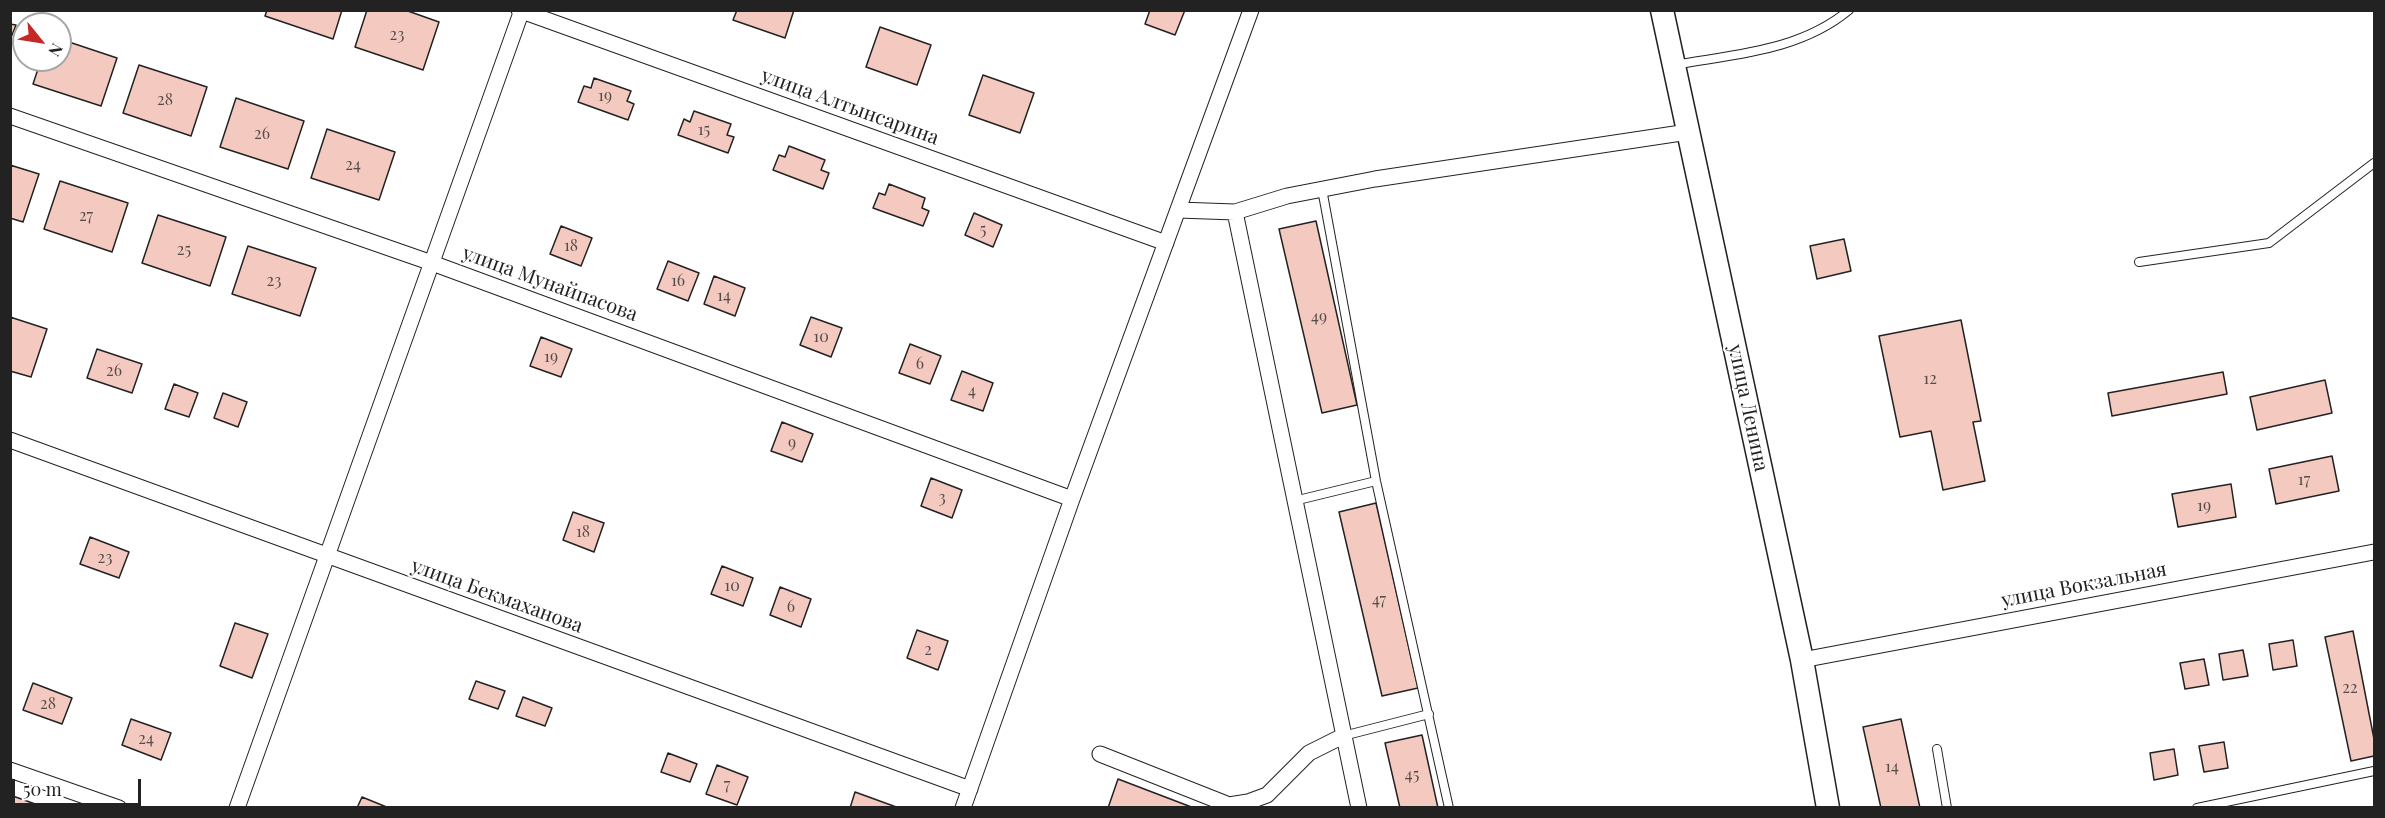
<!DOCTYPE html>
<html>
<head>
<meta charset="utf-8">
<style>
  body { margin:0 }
  #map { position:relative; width:2385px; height:818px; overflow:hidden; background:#fff; font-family:"Playfair Display",serif }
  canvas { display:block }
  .frame { position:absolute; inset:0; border:12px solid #222; pointer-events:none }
  .north { position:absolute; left:12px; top:12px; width:60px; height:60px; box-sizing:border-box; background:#fff; border:2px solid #a7a7a7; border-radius:50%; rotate:120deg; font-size:16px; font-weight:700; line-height:24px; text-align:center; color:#222 }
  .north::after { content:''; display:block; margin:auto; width:21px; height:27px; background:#c62828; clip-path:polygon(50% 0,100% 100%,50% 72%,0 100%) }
  .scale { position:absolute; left:12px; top:779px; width:129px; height:27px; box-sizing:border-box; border:3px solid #222; border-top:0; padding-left:8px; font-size:18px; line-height:21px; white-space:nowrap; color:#222; -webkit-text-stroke:4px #fff; paint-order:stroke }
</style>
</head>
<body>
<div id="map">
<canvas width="2385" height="818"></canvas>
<div class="frame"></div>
<div class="north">N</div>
<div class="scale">50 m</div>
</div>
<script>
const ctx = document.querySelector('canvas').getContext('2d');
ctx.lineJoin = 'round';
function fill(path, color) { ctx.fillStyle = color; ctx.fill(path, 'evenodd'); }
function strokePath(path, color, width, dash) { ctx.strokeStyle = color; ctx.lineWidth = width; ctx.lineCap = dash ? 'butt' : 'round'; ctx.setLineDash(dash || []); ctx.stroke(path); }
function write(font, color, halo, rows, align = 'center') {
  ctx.font = font + ' "Playfair Display",serif'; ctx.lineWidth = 4.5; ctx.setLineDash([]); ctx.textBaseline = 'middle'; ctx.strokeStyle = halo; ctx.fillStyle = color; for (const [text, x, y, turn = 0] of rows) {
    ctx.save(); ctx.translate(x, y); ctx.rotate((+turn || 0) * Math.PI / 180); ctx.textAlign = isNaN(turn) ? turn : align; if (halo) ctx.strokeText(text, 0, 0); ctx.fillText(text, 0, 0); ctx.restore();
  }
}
const building = new Path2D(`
  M 267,10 L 342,10 L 333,39 L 265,16 Z
  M 367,10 L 405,10 L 439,22 L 423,70 L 355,47 Z
  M 737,10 L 794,10 L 785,38 L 733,20 Z
  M 1150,10 L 1185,10 L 1175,35 L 1145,24 Z
  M 10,24 L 16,25 L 10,40 Z
  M 880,27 L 931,45 L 917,85 L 866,67 Z
  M 60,39 L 117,58 L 101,106 L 33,84 L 41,60 L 60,60 Z
  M 139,65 L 207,87 L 191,136 L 123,113 Z
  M 983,75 L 1034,93 L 1020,133 L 969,115 Z
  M 594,78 L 631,91 L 627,101 L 634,104 L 628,120 L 578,102 L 584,86 L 591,88 Z
  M 236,98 L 304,121 L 288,169 L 220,147 Z
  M 694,111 L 731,124 L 727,135 L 734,137 L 728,153 L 678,135 L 684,119 L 690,122 Z
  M 327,129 L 395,152 L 379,200 L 311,178 Z
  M 789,146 L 825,160 L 821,170 L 829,173 L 823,189 L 773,170 L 779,155 L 785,157 Z
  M 10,165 L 39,174 L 23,222 L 10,218 Z
  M 60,181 L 128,203 L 112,252 L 44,229 Z
  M 889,184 L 925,198 L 922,208 L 929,211 L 923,226 L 873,208 L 879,193 L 885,195 Z
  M 974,213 L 1002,225 L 993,247 L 965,235 Z
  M 158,215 L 226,237 L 210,286 L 142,263 Z
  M 1316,221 L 1357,405 L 1322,413 L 1279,229 Z
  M 561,226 L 592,238 L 581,266 L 550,254 Z
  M 1844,239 L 1851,271 L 1817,279 L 1810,246 Z
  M 248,246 L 316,268 L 300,316 L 232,294 Z
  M 668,261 L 699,273 L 688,301 L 657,289 Z
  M 714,276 L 745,288 L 735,316 L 704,304 Z
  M 10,317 L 47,329 L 31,377 L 10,371 Z
  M 811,317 L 842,328 L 831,357 L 800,345 Z
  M 1961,320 L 1981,421 L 1973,422 L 1985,481 L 1943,490 L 1931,431 L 1900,437 L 1879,336 Z
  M 541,337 L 572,349 L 561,377 L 530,366 Z
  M 910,344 L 941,356 L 930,384 L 899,373 Z
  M 97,349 L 142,364 L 132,393 L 87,378 Z
  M 962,371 L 993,383 L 983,411 L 951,400 Z
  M 2223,372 L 2227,394 L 2112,416 L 2108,393 Z
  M 2325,380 L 2332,413 L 2257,430 L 2250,397 Z
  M 174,384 L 198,393 L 189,417 L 165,409 Z
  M 223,393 L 247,402 L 238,427 L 214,418 Z
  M 782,422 L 813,434 L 802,462 L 771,451 Z
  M 2332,456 L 2339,491 L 2276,504 L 2269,469 Z
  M 931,478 L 962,490 L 952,518 L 921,506 Z
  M 2231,484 L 2236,517 L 2178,527 L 2172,494 Z
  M 1376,503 L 1418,688 L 1382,696 L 1339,512 Z
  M 573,512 L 604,523 L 594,552 L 563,540 Z
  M 90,537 L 129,552 L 119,578 L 80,564 Z
  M 722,566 L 753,578 L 743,606 L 711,594 Z
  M 780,587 L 811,599 L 801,627 L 770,615 Z
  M 235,623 L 268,634 L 252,678 L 220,666 Z
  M 917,630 L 948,641 L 938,670 L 907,658 Z
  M 2353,631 L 2374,739 L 2374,756 L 2351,761 L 2325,637 Z
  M 2293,640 L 2297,666 L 2273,670 L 2269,644 Z
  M 2243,650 L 2248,676 L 2223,680 L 2219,654 Z
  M 2204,659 L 2209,685 L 2185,689 L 2180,663 Z
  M 476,681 L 505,691 L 498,709 L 469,699 Z
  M 33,683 L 72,698 L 62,724 L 23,710 Z
  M 523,697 L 552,708 L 545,726 L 516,716 Z
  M 131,719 L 171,733 L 161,760 L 122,745 Z
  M 1901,719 L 1920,808 L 1881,808 L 1863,727 Z
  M 1422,735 L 1438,808 L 1400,808 L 1385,743 Z
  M 2224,742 L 2228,768 L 2204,772 L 2199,746 Z
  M 2174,749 L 2178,775 L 2154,780 L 2150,753 Z
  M 668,753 L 697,764 L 690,782 L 661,772 Z
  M 717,765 L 748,777 L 737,805 L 706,794 Z
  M 1118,779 L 1194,808 L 1108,808 Z
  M 855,792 L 899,808 L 850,808 Z
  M 10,795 L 38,805 L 37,808 L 10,808 Z
  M 362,797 L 389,808 L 357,808 Z`);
const lane = new Path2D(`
  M 1675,65 C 1735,54 1800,51 1849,10
  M 1322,189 L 1376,481 L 1449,808
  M 2139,262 L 2269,243 L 2374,163
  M 1294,501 L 1376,481
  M 1343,736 L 1429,714
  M 1937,749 L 1947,808
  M 2197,808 L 2374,771`);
const street = new Path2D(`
  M 519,10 L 1166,243
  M 10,116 L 432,263 L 1072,499
  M 1178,210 L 1235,212 L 1287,196 L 1375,179 L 1688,132
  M 1235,212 L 1359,808
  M 10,440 L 970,789
  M 1802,660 L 2374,552
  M 1100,754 L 1229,805 L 1248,802 L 1267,795 L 1309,753 L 1343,736
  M 10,770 L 119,808
  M 237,808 L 522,10
  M 963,808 L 1072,499 L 1251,10`);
const secondary = new Path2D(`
  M 1662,10 L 1802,660 L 1828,808`);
const numberNames = [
  ["23",397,35],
  ["19",605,96],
  ["28",165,100],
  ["15",704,130],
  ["26",262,134],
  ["24",353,165],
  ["27",86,216],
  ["5",983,230],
  ["18",571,246],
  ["25",184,250],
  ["23",274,281],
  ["16",678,281],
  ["14",724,296],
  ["49",1319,317],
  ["10",821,337],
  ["19",551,357],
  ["6",920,364],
  ["26",114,371],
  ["12",1930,379],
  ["4",972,391],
  ["9",792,443],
  ["17",2304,480],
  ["3",942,498],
  ["19",2204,506],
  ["18",583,532],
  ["23",105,558],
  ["10",732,586],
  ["47",1379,600],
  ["6",791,607],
  ["2",928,650],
  ["22",2350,688],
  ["28",48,704],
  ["24",146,739],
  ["14",1892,767],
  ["45",1412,775],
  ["7",727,785]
];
const streetNames = [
  ["улица Алтынсарина",850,107,20],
  ["улица Мунайпасова",550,284,20],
  ["улица Ленина",1748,408,78],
  ["улица Вокзальная",2084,585,-11],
  ["улица Бекмаханова",497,596,20]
];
fill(building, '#f3c9c0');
strokePath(building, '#222', 1.5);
strokePath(lane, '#222', 10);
strokePath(street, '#222', 17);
strokePath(secondary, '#222', 25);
strokePath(lane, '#fff', 8);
strokePath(street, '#fff', 15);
strokePath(secondary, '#fff', 22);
write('16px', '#564c4a', null, numberNames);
write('20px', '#222', '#fff', streetNames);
</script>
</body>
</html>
